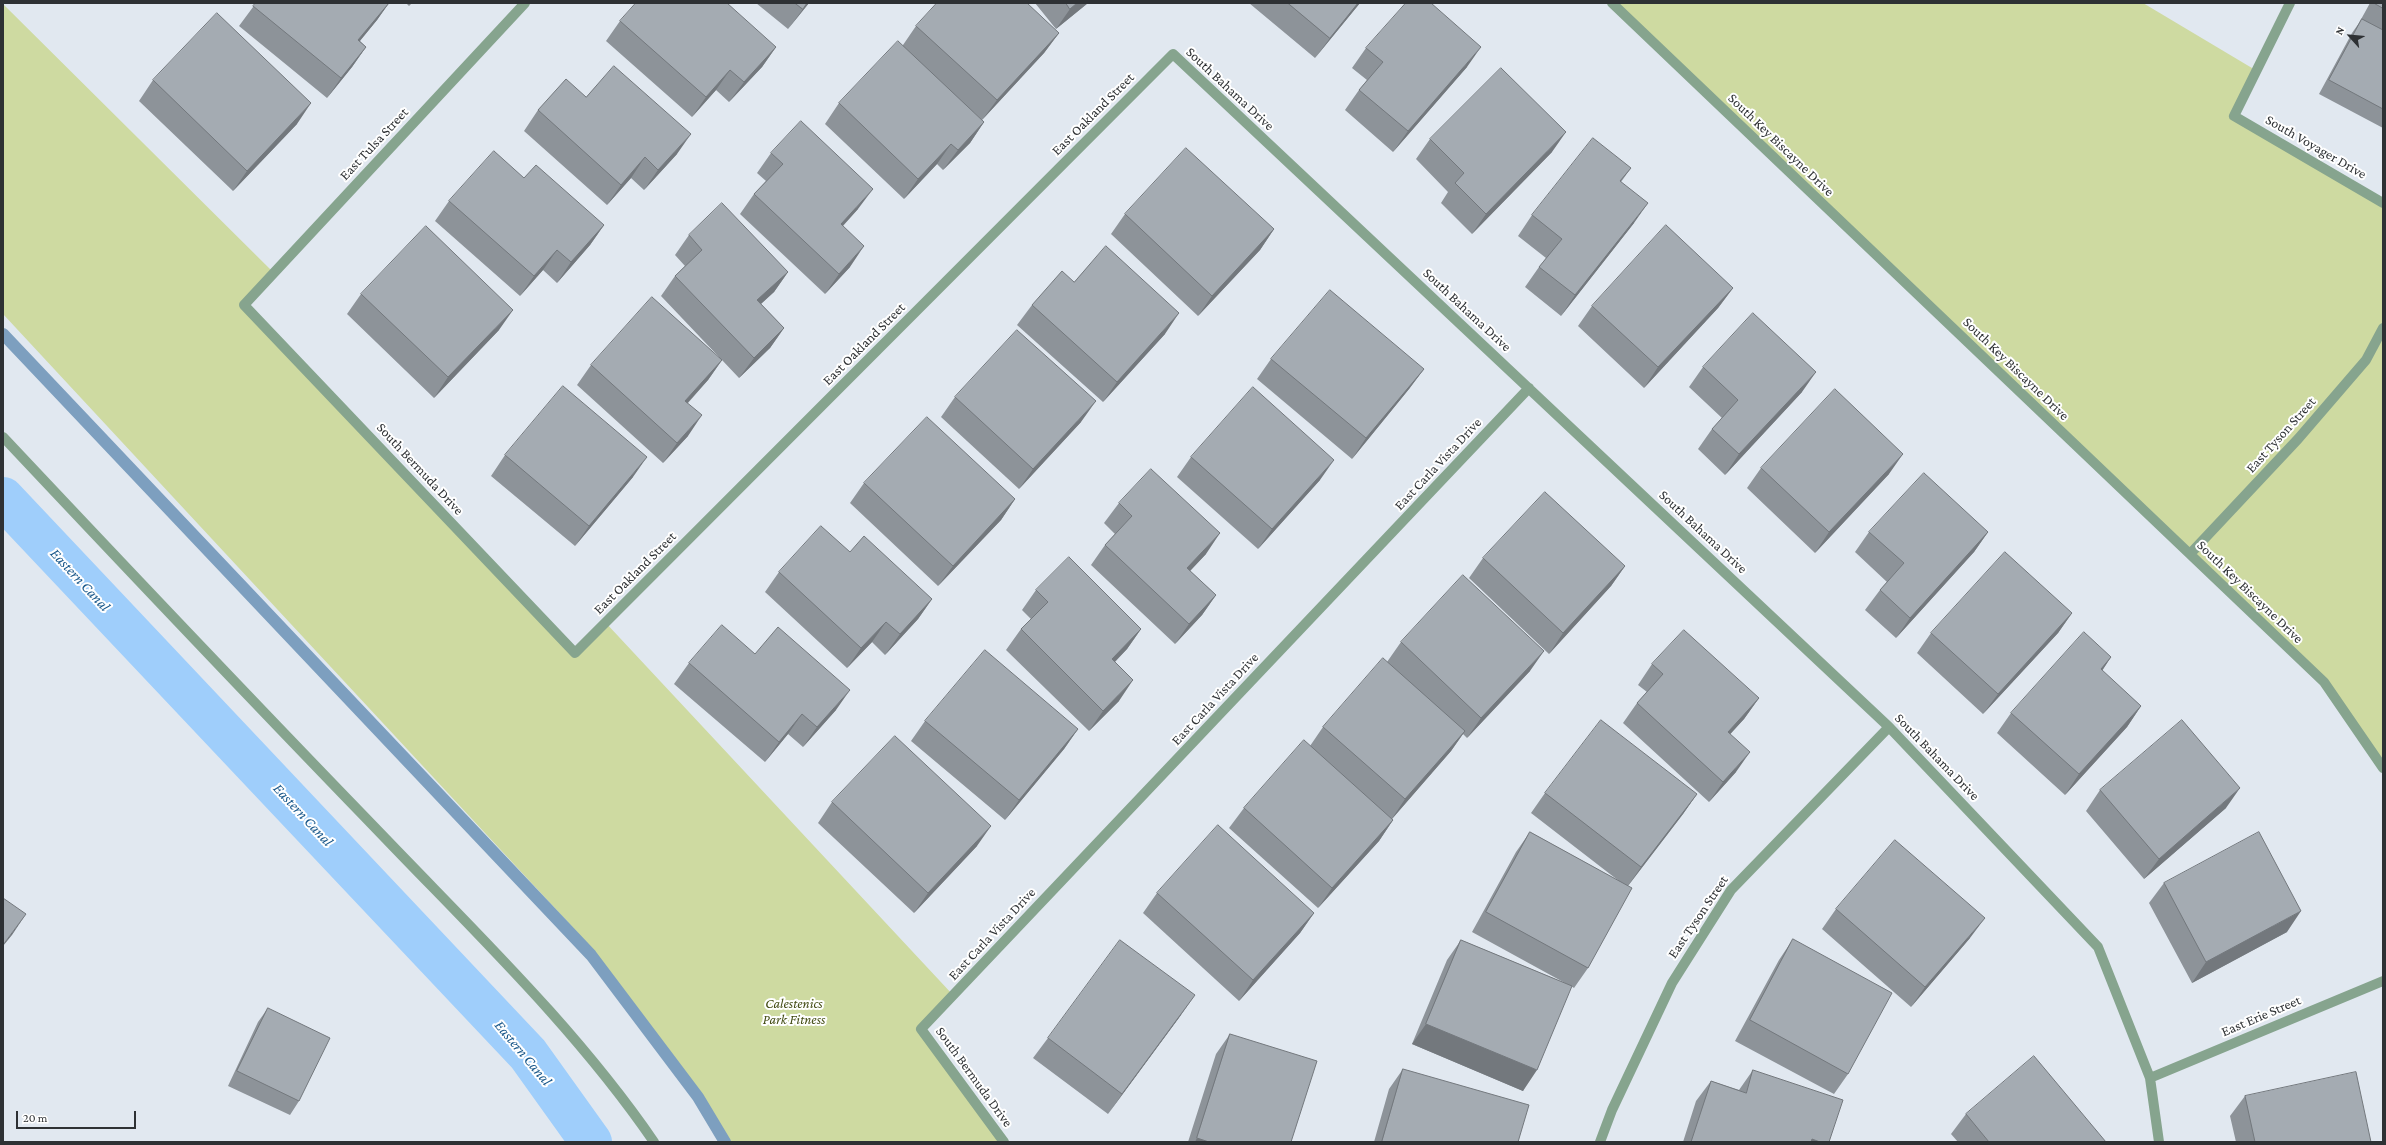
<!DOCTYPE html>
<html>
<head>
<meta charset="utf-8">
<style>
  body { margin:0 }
  #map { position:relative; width:2386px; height:1145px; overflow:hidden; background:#e1e8f0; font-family:"Crimson Pro",serif }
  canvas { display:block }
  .frame { position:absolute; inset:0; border:4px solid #2e3134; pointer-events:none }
  .north { position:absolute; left:2330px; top:16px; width:40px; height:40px; -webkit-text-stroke:3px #fff; paint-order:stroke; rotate:297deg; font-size:11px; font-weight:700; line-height:16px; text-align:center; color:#2e3134 }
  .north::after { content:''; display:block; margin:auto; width:14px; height:18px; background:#2e3134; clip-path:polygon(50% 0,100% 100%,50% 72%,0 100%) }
  .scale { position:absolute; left:16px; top:1111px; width:120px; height:18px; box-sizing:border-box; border:2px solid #2e3134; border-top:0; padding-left:5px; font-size:12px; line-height:14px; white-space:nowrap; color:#2e3134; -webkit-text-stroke:3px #fff; paint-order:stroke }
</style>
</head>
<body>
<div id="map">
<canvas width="2386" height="1145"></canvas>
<div class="frame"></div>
<div class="north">N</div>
<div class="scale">20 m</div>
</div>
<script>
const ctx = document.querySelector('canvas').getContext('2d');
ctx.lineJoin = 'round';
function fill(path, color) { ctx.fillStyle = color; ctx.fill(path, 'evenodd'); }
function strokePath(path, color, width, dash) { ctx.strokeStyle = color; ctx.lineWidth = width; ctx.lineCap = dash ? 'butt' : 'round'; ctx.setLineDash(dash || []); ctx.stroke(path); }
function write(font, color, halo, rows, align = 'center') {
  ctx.font = font + ' "Crimson Pro",serif'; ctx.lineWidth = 4; ctx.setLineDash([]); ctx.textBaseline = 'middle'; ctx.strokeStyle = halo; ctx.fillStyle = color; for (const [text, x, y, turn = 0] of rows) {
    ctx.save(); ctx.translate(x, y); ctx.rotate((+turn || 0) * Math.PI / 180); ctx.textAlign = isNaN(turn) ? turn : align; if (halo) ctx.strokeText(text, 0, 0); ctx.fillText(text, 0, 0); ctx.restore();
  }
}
const green = new Path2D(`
  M 1612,3 L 2143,3 L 2257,71 L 2234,116 L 2383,203 L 2383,768 L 2324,682 Z
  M 3,4 L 274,273 L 244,304 L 574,653 L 605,622 L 953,995 L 921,1029 L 1004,1142 L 728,1142 L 723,1130 L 577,932 L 3,314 Z`);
const stream = new Path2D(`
  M 3,334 L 591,955 L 698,1097 L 725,1142`);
const canal = new Path2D(`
  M 3,498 L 528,1054 L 591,1142`);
const minor = new Path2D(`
  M 525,3 L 244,305 L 575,653 L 1173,54 L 1889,727 L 2098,947 L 2150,1078 L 2159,1142
  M 1612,3 L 2324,682 L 2383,768
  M 2290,3 L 2234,116 L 2383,203
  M 3,437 C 130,572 257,706 386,839 C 479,936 578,1031 654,1142
  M 2190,554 L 2298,439 L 2366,360 L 2383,328
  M 2150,1078 L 2383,981
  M 1004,1142 L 921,1029 L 1529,388
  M 1600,1142 L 1612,1110 L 1672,983 L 1731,890 L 1889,727`);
const wall = new Path2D(`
  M 256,3 L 389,3 L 377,20 L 360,41 L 366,47 L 352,67 L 327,98 L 239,26 Z
  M 406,3 L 412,3 L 409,6 Z
  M 756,3 L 809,3 L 788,29 Z
  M 1035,3 L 1088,3 L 1056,29 Z
  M 1249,3 L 1360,3 L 1315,58 Z
  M 2370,3 L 2383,3 L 2383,128 L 2319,94 L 2352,33 L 2359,23 Z
  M 620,21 L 776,47 L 762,67 L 729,102 L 716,90 L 692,117 L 606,41 Z
  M 916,26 L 1059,33 L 1044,53 L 982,120 L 950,90 L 984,122 L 970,143 L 943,170 L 937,164 L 904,199 L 825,124 L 839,103 L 903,45 Z
  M 1366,48 L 1467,67 L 1393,152 L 1345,110 L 1359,90 L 1367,80 L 1352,68 Z
  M 153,80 L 297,124 L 233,191 L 139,101 Z
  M 586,97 L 677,154 L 644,190 L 631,178 L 607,205 L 524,131 L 538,110 Z
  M 1430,139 L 1552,152 L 1472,234 L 1441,203 L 1448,192 L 1416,159 Z
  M 771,153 L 858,209 L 843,226 L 850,267 L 825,294 L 740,214 L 754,194 L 766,181 L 757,173 Z
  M 1631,168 L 1621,182 L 1634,223 L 1561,316 L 1525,287 L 1539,267 L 1546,258 L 1518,236 L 1532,215 Z
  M 524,178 L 604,225 L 590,245 L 557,283 L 543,270 L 520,296 L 435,221 L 449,201 Z
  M 1125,214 L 1274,229 L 1260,250 L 1198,316 L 1111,234 Z
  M 689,235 L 788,272 L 774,292 L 761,304 L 784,328 L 770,348 L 739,378 L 722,360 L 708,380 L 688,403 L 688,436 L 663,463 L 577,385 L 591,365 L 719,357 L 661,296 L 675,276 L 685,266 L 675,255 Z
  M 1074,282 L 1165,334 L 1103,402 L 1017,325 L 1032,305 Z
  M 1733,288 L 1718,308 L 1644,388 L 1578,326 L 1592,306 Z
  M 361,294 L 499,330 L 434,398 L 347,314 Z
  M 1271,359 L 1424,369 L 1409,389 L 1352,459 L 1257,379 Z
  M 1703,367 L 1802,392 L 1725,475 L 1698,449 L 1712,429 L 1722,418 L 1689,387 Z
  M 955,397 L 1081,422 L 1019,489 L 941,417 Z
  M 505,455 L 633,477 L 575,546 L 491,476 Z
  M 1191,457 L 1320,480 L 1258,549 L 1177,477 Z
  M 1761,468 L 1889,474 L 1815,553 L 1747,488 Z
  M 864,483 L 1015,499 L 1001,520 L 938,586 L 850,503 Z
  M 1119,503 L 1206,554 L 1190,571 L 1216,595 L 1202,615 L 1175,644 L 1091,565 L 1105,545 L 1115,534 L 1104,523 Z
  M 1869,532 L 1988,532 L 1974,552 L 1896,638 L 1865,610 L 1880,590 L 1887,582 L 1855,552 Z
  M 850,552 L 932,599 L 918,619 L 885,655 L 872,642 L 847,668 L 765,592 L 779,572 Z
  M 1483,558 L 1625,566 L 1611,586 L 1549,654 L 1469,578 Z
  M 1036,590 L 1141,629 L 1127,649 L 1115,662 L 1119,701 L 1089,731 L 1006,650 L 1021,629 L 1031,619 L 1022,610 Z
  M 2072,613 L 2058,633 L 1983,714 L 1917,653 L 1931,633 Z
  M 1401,642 L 1530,671 L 1467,738 L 1463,734 L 1451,751 L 1392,819 L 1393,820 L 1379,841 L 1318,908 L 1229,828 L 1244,808 L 1310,746 L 1323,727 L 1387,662 Z
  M 755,654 L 836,710 L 803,747 L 788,734 L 765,762 L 674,684 L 689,663 Z
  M 2111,657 L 2102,671 L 2141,706 L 2127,727 L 2065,795 L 1997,733 L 2011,713 Z
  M 1652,664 L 1759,698 L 1744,719 L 1730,734 L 1736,772 L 1709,802 L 1623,723 L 1637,703 L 1647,692 L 1638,685 Z
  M 925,721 L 1078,729 L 1064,749 L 1005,820 L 911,741 Z
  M 2100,790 L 2226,808 L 2144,879 L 2086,811 Z
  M 1545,793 L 1697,794 L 1683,814 L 1628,886 L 1588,968 L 1574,988 L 1571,986 L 1523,1091 L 1412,1044 L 1447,960 L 1461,940 L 1565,983 L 1472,932 L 1516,852 L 1530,832 L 1619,881 L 1531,813 Z
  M 832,802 L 977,846 L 914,913 L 818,823 Z
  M 2164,883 L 2287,932 L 2192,983 L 2149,903 Z
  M 1157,893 L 1314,913 L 1300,933 L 1239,1001 L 1143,913 Z
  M 1836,909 L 1970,938 L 1911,1007 L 1822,929 Z
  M 1793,939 L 1848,1074 L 1834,1094 L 1735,1041 L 1779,960 Z
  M 268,1008 L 299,1101 L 290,1115 L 228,1086 L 258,1022 Z
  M 1181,1015 L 1108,1114 L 1033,1058 L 1048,1038 Z
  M 1230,1034 L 1291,1142 L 1188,1142 L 1216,1054 Z
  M 1403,1069 L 1518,1142 L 1374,1142 L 1389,1089 Z
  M 1753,1070 L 1829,1142 L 1683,1142 L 1696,1101 L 1711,1081 L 1739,1090 Z
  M 2245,1096 L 2371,1142 L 2236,1142 L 2230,1116 Z
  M 1966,1114 L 2106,1142 L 1958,1142 L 1951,1134 Z`);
const shadedWall = new Path2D(`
  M 389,3 L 377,20 L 344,60 L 358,40 Z
  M 807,3 L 809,3 L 788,29 L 803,9 Z
  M 1077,3 L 1088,3 L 1056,29 L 1070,9 Z
  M 1358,3 L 1360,3 L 1315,58 L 1330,38 Z
  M 1059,33 L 1044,53 L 982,120 L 997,100 Z
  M 366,47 L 352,67 L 327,98 L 341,78 Z
  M 776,47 L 762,67 L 729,102 L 744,82 Z
  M 1481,47 L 1467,67 L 1393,152 L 1408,131 Z
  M 730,70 L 716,90 L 692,117 L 706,97 Z
  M 311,103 L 297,124 L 233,191 L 247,171 Z
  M 984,122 L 970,143 L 943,170 L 958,150 Z
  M 1566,132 L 1552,152 L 1472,234 L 1486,214 Z
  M 691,134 L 677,154 L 644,190 L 658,170 Z
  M 951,144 L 937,164 L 904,199 L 918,179 Z
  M 645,157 L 631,178 L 607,205 L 621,185 Z
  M 873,189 L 858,209 L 826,244 L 841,224 Z
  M 1648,203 L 1634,223 L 1561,316 L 1575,295 Z
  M 604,225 L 590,245 L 557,283 L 571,262 Z
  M 1274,229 L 1260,250 L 1198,316 L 1212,296 Z
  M 864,246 L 850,267 L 825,294 L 839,274 Z
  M 557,250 L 543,270 L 520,296 L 534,276 Z
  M 788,272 L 774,292 L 743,320 L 757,300 Z
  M 1733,288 L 1718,308 L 1644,388 L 1658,367 Z
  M 513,310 L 499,330 L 434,398 L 448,377 Z
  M 1179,313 L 1165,334 L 1103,402 L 1117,382 Z
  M 784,328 L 770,348 L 739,378 L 754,358 Z
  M 722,360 L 708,380 L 671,421 L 685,401 Z
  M 1424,369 L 1409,389 L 1352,459 L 1366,438 Z
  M 1816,372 L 1802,392 L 1725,475 L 1739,454 Z
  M 1096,401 L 1081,422 L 1019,489 L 1033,469 Z
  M 702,415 L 688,436 L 663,463 L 677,443 Z
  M 1903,454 L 1889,474 L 1815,553 L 1829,532 Z
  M 647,457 L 633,477 L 575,546 L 589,526 Z
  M 1334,460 L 1320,480 L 1258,549 L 1272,529 Z
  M 1015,499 L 1001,520 L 938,586 L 953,566 Z
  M 1988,532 L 1974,552 L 1896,638 L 1910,618 Z
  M 1220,533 L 1206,554 L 1173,589 L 1187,568 Z
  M 1625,566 L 1611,586 L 1549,654 L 1563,633 Z
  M 1216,595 L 1202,615 L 1175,644 L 1189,624 Z
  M 932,599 L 918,619 L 885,655 L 900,634 Z
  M 2072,613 L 2058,633 L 1983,714 L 1998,694 Z
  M 886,622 L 872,642 L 847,668 L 861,648 Z
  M 1141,629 L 1127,649 L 1097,680 L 1112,659 Z
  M 1544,651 L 1530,671 L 1467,738 L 1481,718 Z
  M 2111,657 L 2097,678 L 2101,669 Z
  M 1133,680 L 1119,701 L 1089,731 L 1103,711 Z
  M 850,690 L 836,710 L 803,747 L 817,727 Z
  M 1759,698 L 1744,719 L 1714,752 L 1728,732 Z
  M 2141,706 L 2127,727 L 2065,795 L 2079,774 Z
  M 802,714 L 788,734 L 765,762 L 779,742 Z
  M 1078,729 L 1064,749 L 1005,820 L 1019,800 Z
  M 1465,731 L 1451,751 L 1391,820 L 1405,799 Z
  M 1750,752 L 1736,772 L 1709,802 L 1723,782 Z
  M 2240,788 L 2226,808 L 2144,879 L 2159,859 Z
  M 1697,794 L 1683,814 L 1627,887 L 1641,867 Z
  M 1393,820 L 1379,841 L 1318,908 L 1332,888 Z
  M 991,826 L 977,846 L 914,913 L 928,893 Z
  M 2301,911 L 2287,932 L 2192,983 L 2206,962 Z
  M 1314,913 L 1300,933 L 1239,1001 L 1253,980 Z
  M 26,914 L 12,935 L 3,946 L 3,945 Z
  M 1985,918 L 1970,938 L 1911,1007 L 1925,987 Z
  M 1195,995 L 1181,1015 L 1108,1114 L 1122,1094 Z
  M 1426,1024 L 1537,1070 L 1523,1091 L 1412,1044 Z
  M 1197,1138 L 1209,1142 L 1195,1142 Z
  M 1812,1139 L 1820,1142 L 1810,1142 Z`);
const building = new Path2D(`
  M 256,3 L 389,3 L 358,40 L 366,47 L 341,78 L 253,6 Z
  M 636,3 L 727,3 L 776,47 L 744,82 L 730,70 L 706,97 L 620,21 Z
  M 795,3 L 807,3 L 803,9 Z
  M 937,3 L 1027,3 L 1059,33 L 997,100 L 916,26 Z
  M 1066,3 L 1077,3 L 1070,9 Z
  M 1288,3 L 1358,3 L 1330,38 Z
  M 1406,3 L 1431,3 L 1481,47 L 1408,131 L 1359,90 L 1383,62 L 1366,48 Z
  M 2374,3 L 2383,3 L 2383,8 Z
  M 217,13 L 311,103 L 247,171 L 153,80 Z
  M 2362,19 L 2383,30 L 2383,109 L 2329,80 Z
  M 898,41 L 984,122 L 958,150 L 951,144 L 918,179 L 839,103 Z
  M 614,66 L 691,134 L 658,170 L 645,157 L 621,185 L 538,110 L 566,79 L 586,97 Z
  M 1501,68 L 1566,132 L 1486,214 L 1455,183 L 1464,173 L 1430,139 Z
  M 801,121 L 873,189 L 841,224 L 864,246 L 839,274 L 754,194 L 783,164 L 771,153 Z
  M 1593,138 L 1631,168 L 1620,181 L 1648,203 L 1575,295 L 1539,267 L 1562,239 L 1532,215 Z
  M 1186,148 L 1274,229 L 1212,296 L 1125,214 Z
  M 494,151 L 524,178 L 536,165 L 604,225 L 571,262 L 557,250 L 534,276 L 449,201 Z
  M 722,203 L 788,272 L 757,300 L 784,328 L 754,358 L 675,276 L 702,250 L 689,235 Z
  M 1666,225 L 1733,288 L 1658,367 L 1592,306 Z
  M 426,226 L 513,310 L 448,377 L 361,294 Z
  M 1106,246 L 1179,313 L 1117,382 L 1032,305 L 1062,271 L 1074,282 Z
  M 1330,290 L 1424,369 L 1366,438 L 1271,359 Z
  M 652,297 L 722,360 L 685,401 L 702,415 L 677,443 L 591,365 Z
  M 1753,313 L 1816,372 L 1739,454 L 1712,429 L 1738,400 L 1703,367 Z
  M 1017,330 L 1096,401 L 1033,469 L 955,397 Z
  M 563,386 L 647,457 L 589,526 L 505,455 Z
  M 1253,387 L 1334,460 L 1272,529 L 1191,457 Z
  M 1835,389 L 1903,454 L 1829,532 L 1761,468 Z
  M 927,417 L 1015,499 L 953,566 L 864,483 Z
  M 1151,469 L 1220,533 L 1187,568 L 1216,595 L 1189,624 L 1105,545 L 1132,516 L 1119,503 Z
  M 1924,473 L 1988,532 L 1910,618 L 1880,590 L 1904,563 L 1869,532 Z
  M 1545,492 L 1625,566 L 1563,633 L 1483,558 Z
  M 821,526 L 850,552 L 864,536 L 932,599 L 900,634 L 886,622 L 861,648 L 779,572 Z
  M 2005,552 L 2072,613 L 1998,694 L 1931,633 Z
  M 1069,557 L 1141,629 L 1112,659 L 1133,680 L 1103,711 L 1021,629 L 1048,602 L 1036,590 Z
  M 1463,575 L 1544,651 L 1481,718 L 1401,642 Z
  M 722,625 L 755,654 L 778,627 L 850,690 L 817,727 L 802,714 L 779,742 L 689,663 Z
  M 1684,630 L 1759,698 L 1728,732 L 1750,752 L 1723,782 L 1637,703 L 1663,674 L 1652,664 Z
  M 2084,632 L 2111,657 L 2101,669 L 2141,706 L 2079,774 L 2011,713 Z
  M 985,650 L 1078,729 L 1019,800 L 925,721 Z
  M 1383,658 L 1465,731 L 1405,799 L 1323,727 Z
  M 1601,720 L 1697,794 L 1641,867 L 1545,793 Z
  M 2182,720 L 2240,788 L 2159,859 L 2100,790 Z
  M 895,736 L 991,826 L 928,893 L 832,802 Z
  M 1304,740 L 1393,820 L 1332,888 L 1244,808 Z
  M 1218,825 L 1314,913 L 1253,980 L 1157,893 Z
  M 1530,832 L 1632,888 L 1588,968 L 1486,912 Z
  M 2259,832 L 2301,911 L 2206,962 L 2164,883 Z
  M 1895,840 L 1985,918 L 1925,987 L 1836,909 Z
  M 3,898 L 26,914 L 3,945 Z
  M 1793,939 L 1892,993 L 1848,1074 L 1750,1020 Z
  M 1120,940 L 1195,995 L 1122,1094 L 1048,1038 Z
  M 1461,940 L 1572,986 L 1537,1070 L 1426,1024 Z
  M 268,1008 L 330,1038 L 299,1101 L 237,1071 Z
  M 1230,1034 L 1317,1061 L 1291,1142 L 1209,1142 L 1197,1138 Z
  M 2034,1056 L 2106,1142 L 1989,1142 L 1966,1114 Z
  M 1403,1069 L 1529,1105 L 1518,1142 L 1382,1142 Z
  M 1753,1070 L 1843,1100 L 1829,1142 L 1820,1142 L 1812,1139 L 1811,1142 L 1691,1142 L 1711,1081 L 1746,1093 Z
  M 2356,1072 L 2371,1142 L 2255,1142 L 2245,1096 Z`);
const streetNames = [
  ["South Bahama Drive",1230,89,43],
  ["East Oakland Street",1093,114,-45],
  ["East Tulsa Street",374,144,-47],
  ["South Key Biscayne Drive",1781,145,44],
  ["South Voyager Drive",2316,147,30],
  ["South Bahama Drive",1467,310,43],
  ["East Oakland Street",864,344,-45],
  ["South Key Biscayne Drive",2016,369,44],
  ["East Tyson Street",2281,435,-48],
  ["East Carla Vista Drive",1438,464,-47],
  ["South Bermuda Drive",420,469,47],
  ["South Bahama Drive",1703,532,43],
  ["East Oakland Street",635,573,-45],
  ["South Key Biscayne Drive",2250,592,44],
  ["East Carla Vista Drive",1215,699,-47],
  ["South Bahama Drive",1937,757,46],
  ["East Tyson Street",1698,917,-56],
  ["East Carla Vista Drive",992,934,-47],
  ["East Erie Street",2261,1016,-23],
  ["South Bermuda Drive",974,1077,54]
];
const parkNames = [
  ["Calestenics",794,1004],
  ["Park Fitness",794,1020]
];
const waterNames = [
  ["Eastern Canal",80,580,47],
  ["Eastern Canal",303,815,47],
  ["Eastern Canal",523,1053,50]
];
fill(green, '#cedaa1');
strokePath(stream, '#7d9fbf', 12);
strokePath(canal, '#9fcefb', 42);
strokePath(minor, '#86a48e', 10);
fill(wall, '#8d9399');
fill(shadedWall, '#73787d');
fill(building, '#a4abb2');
strokePath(building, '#73787d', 1);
write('14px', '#2e3134', '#fff', streetNames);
write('italic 14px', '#434c14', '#fff', parkNames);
write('italic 15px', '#18578a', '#fff', waterNames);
</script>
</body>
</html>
